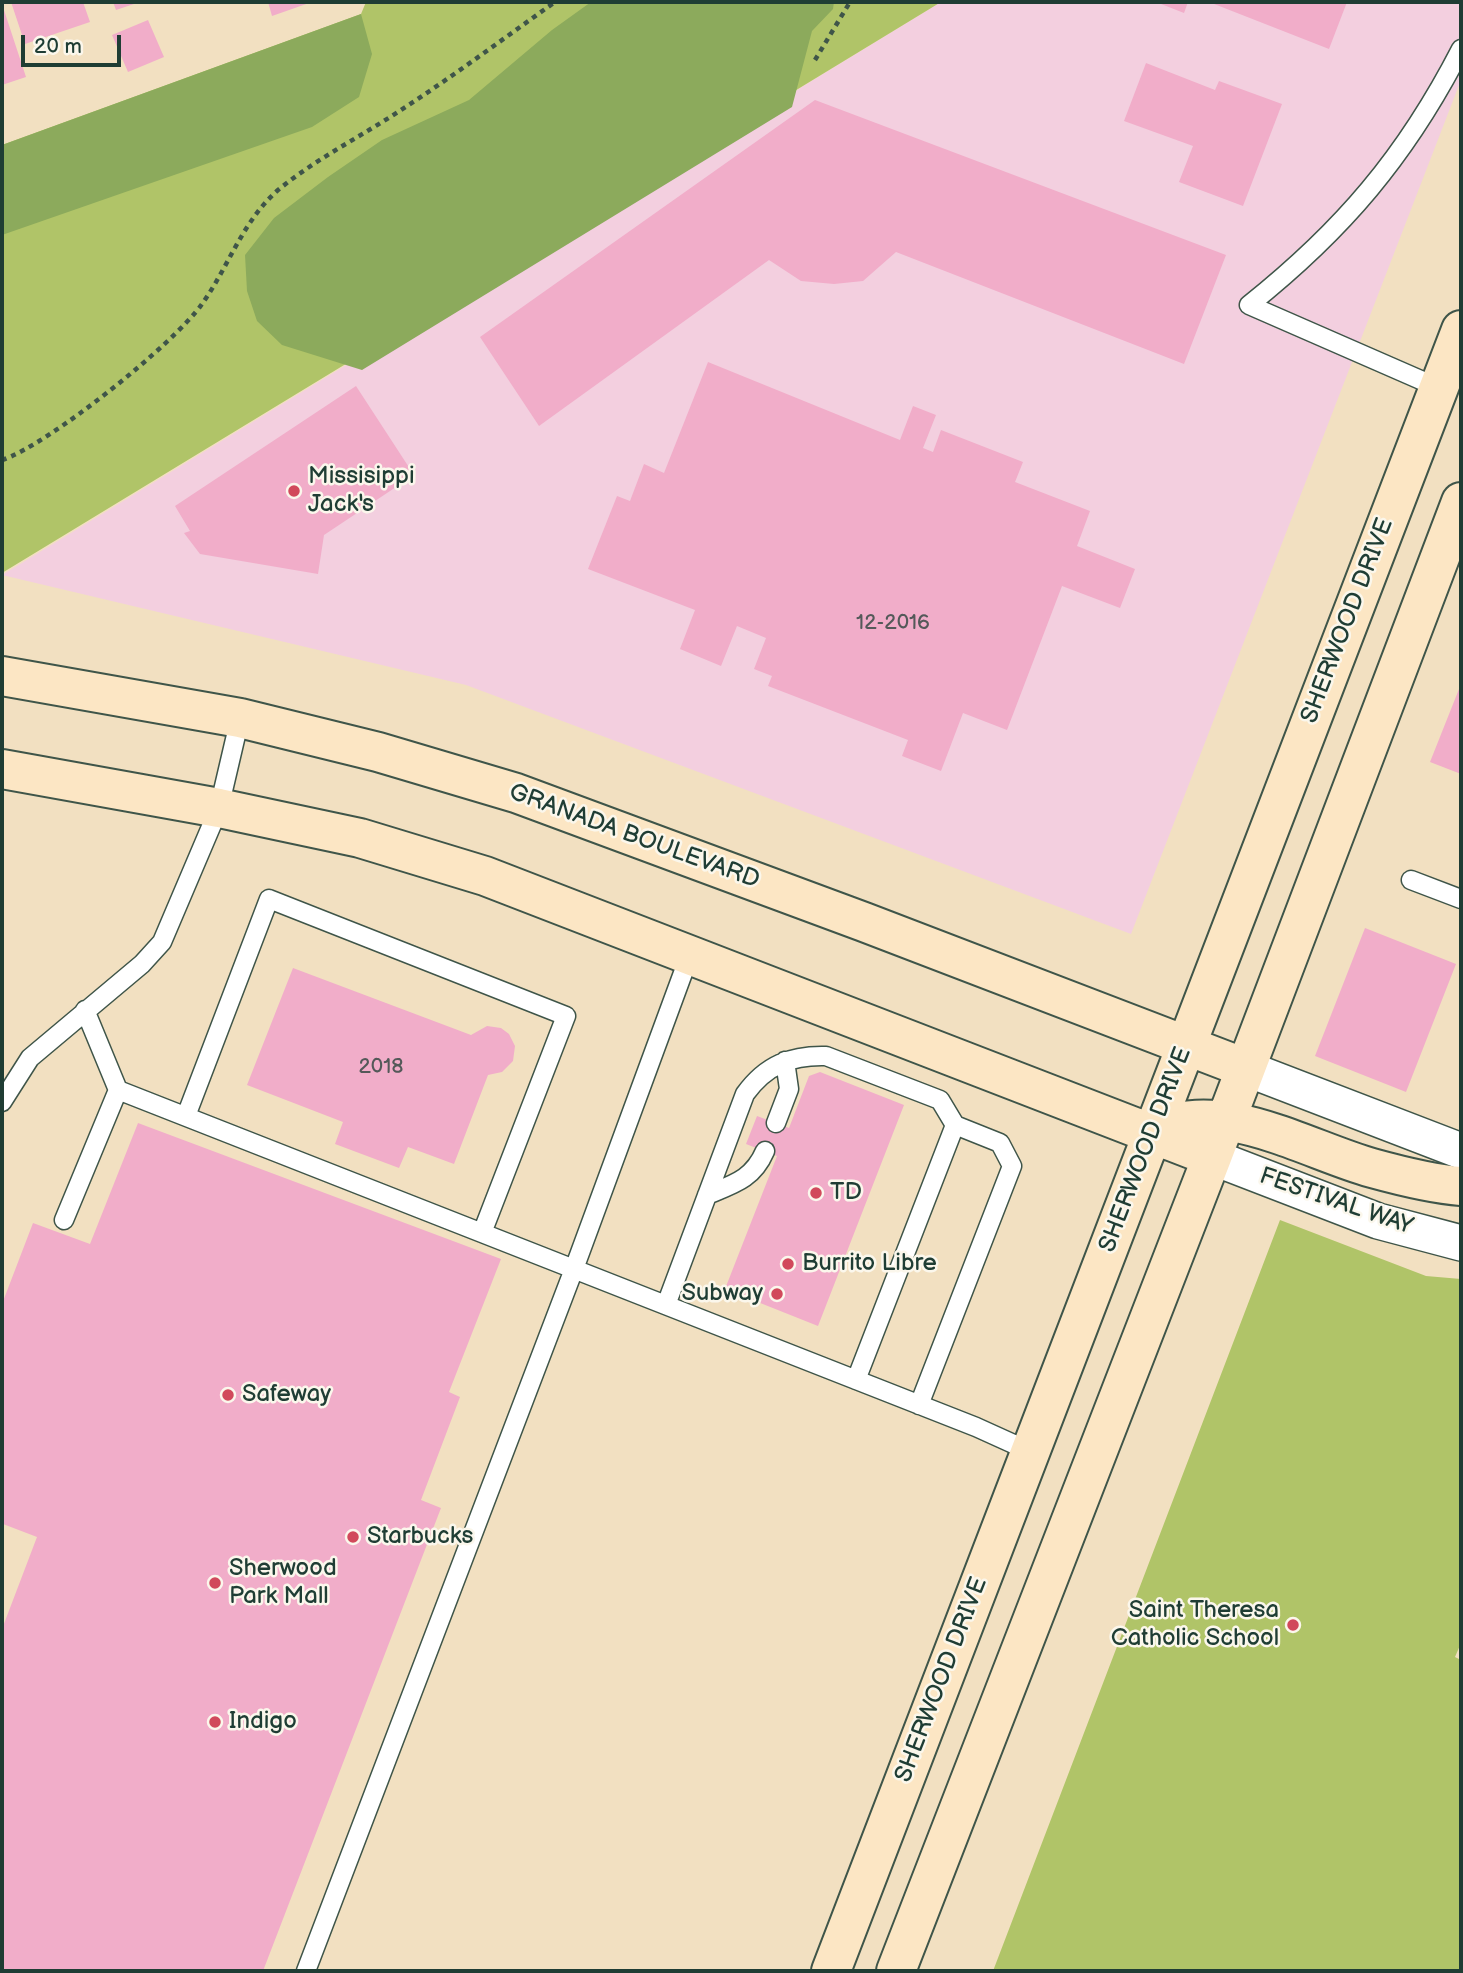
<!DOCTYPE html>
<html>
<head>
<meta charset="utf-8">
<style>
  body { margin:0 }
  #map { position:relative; width:1463px; height:1973px; overflow:hidden; background:#f2e0c1; font-family:"Balsamiq Sans",sans-serif }
  canvas { display:block }
  .frame { position:absolute; inset:0; border:4px solid #1f3d34; pointer-events:none }
  .scale { position:absolute; left:21px; top:35px; width:100px; height:32px; box-sizing:border-box; border:4px solid #1f3d34; border-top:0; padding-left:9px; font-size:21px; line-height:24px; white-space:nowrap; color:#1f3d34; -webkit-text-stroke:5px #fbf7ec; paint-order:stroke }
</style>
</head>
<body>
<div id="map">
<canvas width="1463" height="1973"></canvas>
<div class="frame"></div>
<div class="scale">20 m</div>
</div>
<script>
const ctx = document.querySelector('canvas').getContext('2d');
ctx.lineJoin = 'round';
function fill(path, color) { ctx.fillStyle = color; ctx.fill(path, 'evenodd'); }
function strokePath(path, color, width, dash) { ctx.strokeStyle = color; ctx.lineWidth = width; ctx.lineCap = dash ? 'butt' : 'round'; ctx.setLineDash(dash || []); ctx.stroke(path); }
function write(font, color, halo, rows, align = 'center') {
  ctx.font = font + ' "Balsamiq Sans",sans-serif'; ctx.lineWidth = 5; ctx.setLineDash([]); ctx.textBaseline = 'middle'; ctx.strokeStyle = halo; ctx.fillStyle = color; for (const [text, x, y, turn = 0] of rows) {
    ctx.save(); ctx.translate(x, y); ctx.rotate((+turn || 0) * Math.PI / 180); ctx.textAlign = isNaN(turn) ? turn : align; if (halo) ctx.strokeText(text, 0, 0); ctx.fillText(text, 0, 0); ctx.restore();
  }
}
const built = new Path2D(`
  M 941,2 L 1461,2 L 1461,80 L 1131,934 L 466,685 L 2,575 Z`);
const green = new Path2D(`
  M 366,2 L 941,2 L 2,573 L 2,145 L 361,14 Z
  M 1280,1220 L 1426,1276 L 1461,1279 L 1461,1643 L 1455,1657 L 1461,1660 L 1461,1971 L 993,1971 Z`);
const forest = new Path2D(`
  M 591,2 L 834,2 L 833,9 L 812,31 L 792,107 L 362,370 L 282,345 L 257,321 L 247,291 L 245,255 L 274,218 L 328,177 L 382,140 L 469,100 L 552,30 Z
  M 361,14 L 372,54 L 359,97 L 312,127 L 2,235 L 2,145 Z`);
const building = new Path2D(`
  M 11,2 L 83,2 L 90,22 L 25,44 Z
  M 113,2 L 140,2 L 116,10 Z
  M 268,2 L 312,2 L 272,16 Z
  M 1156,2 L 1188,2 L 1184,13 Z
  M 1209,2 L 1347,2 L 1329,49 Z
  M 2,4 L 26,77 L 2,85 Z
  M 148,20 L 164,57 L 128,72 L 112,35 Z
  M 1146,63 L 1215,90 L 1219,81 L 1282,104 L 1243,206 L 1179,182 L 1193,146 L 1124,121 Z
  M 815,100 L 1226,255 L 1184,364 L 896,252 L 863,281 L 834,284 L 801,281 L 769,260 L 539,426 L 480,337 Z
  M 708,362 L 900,440 L 913,406 L 936,415 L 923,448 L 933,452 L 941,430 L 1023,462 L 1015,482 L 1090,511 L 1077,546 L 1135,569 L 1120,608 L 1062,586 L 1007,730 L 963,713 L 941,771 L 902,756 L 908,740 L 768,686 L 772,676 L 754,669 L 766,638 L 737,626 L 721,666 L 680,649 L 695,610 L 588,569 L 617,496 L 630,501 L 644,464 L 664,473 Z
  M 356,386 L 414,475 L 324,535 L 318,574 L 200,554 L 184,533 L 190,531 L 175,506 Z
  M 1461,684 L 1461,774 L 1430,762 Z
  M 1365,928 L 1456,964 L 1406,1092 L 1315,1056 Z
  M 293,968 L 471,1035 L 487,1026 L 501,1028 L 509,1034 L 515,1046 L 513,1061 L 502,1072 L 488,1075 L 454,1164 L 408,1147 L 399,1168 L 335,1144 L 343,1122 L 247,1085 Z
  M 820,1072 L 904,1105 L 818,1326 L 725,1289 L 777,1156 L 746,1144 L 757,1116 L 789,1128 L 809,1076 Z
  M 138,1123 L 501,1259 L 449,1392 L 460,1397 L 421,1500 L 441,1508 L 263,1971 L 2,1971 L 2,1629 L 37,1537 L 3,1524 L 2,1520 L 2,1304 L 33,1223 L 90,1244 Z`);
const path = new Path2D(`
  M 815,60 L 850,2
  M 2,460 C 48,445 174,344 202,304 C 229,266 242,222 278,190 C 316,159 358,138 398,112 C 452,77 503,39 555,2`);
const lane = new Path2D(`
  M 1439,388 L 1249,305 C 1343,230 1406,156 1461,49
  M 1411,880 L 1461,899
  M 85,1010 L 118,1090 L 976,1427 L 1029,1451
  M 2,1102 L 30,1058 L 142,964 L 162,942 L 219,808 L 240,718
  M 186,1116 L 269,899 L 566,1016 L 482,1233
  M 776,1123 L 789,1089 L 785,1061
  M 707,1195 C 734,1184 753,1179 765,1151
  M 64,1220 L 118,1090
  M 666,1305 L 745,1094 C 766,1065 791,1055 826,1056 L 940,1100 L 955,1125 L 856,1380
  M 919,1405 L 1012,1166 L 1000,1143 L 955,1125
  M 306,1971 L 574,1269 L 690,954`);
const street = new Path2D(`
  M 1245,1068 L 1461,1151
  M 1212,1157 L 1378,1221 L 1461,1243`);
const secondary = new Path2D(`
  M 2,676 L 240,718 L 378,752 L 516,793 L 864,922 L 1245,1068
  M 2,769 L 219,808 L 360,838 L 485,876 L 1212,1157
  M 1152,1132 C 1218,1095 1307,1150 1372,1168 C 1401,1176 1432,1184 1461,1186
  M 831,1971 L 1461,330
  M 896,1971 L 1212,1157 L 1461,502`);
const markers = [
  [294,491,7,"#d1495b"],
  [816,1193,7,"#d1495b"],
  [788,1264,7,"#d1495b"],
  [777,1294,7,"#d1495b"],
  [228,1395,7,"#d1495b"],
  [353,1537,7,"#d1495b"],
  [215,1583,7,"#d1495b"],
  [1293,1625,7,"#d1495b"],
  [215,1722,7,"#d1495b"]
];
const numberNames = [
  ["12-2016",893,624],
  ["2018",381,1068]
];
const poiNames = [
  ["Missisippi",308,477],
  ["Jack's",308,505],
  ["TD",830,1193],
  ["Burrito Libre",802,1264],
  ["Subway",763,1294,"right"],
  ["Safeway",242,1395],
  ["Starbucks",367,1537],
  ["Sherwood",229,1569],
  ["Park Mall",229,1597],
  ["Saint Theresa",1279,1611,"right"],
  ["Catholic School",1279,1639,"right"],
  ["Indigo",229,1722]
];
const streetNames = [
  ["SHERWOOD DRIVE",1348,621,-69],
  ["GRANADA BOULEVARD",634,837,20],
  ["SHERWOOD DRIVE",1146,1150,-69],
  ["FESTIVAL WAY",1336,1202,19],
  ["SHERWOOD DRIVE",942,1680,-69]
];
fill(built, '#f3cfdf');
fill(green, '#b0c468');
fill(forest, '#8caa5c');
fill(building, '#f1adc9');
strokePath(lane, '#3f5549', 21);
strokePath(street, '#3f5549', 38);
strokePath(secondary, '#3f5549', 42);
strokePath(path, '#3f5549', 4.5, [5, 5]);
strokePath(lane, '#fff', 18);
strokePath(street, '#fff', 35);
strokePath(secondary, '#fce6c4', 38);
for (const [x, y, r, color] of markers) { const dot = new Path2D(); dot.arc(x, y, r, 0, 2 * Math.PI); ctx.fillStyle = color; ctx.fill(dot); strokePath(dot, '#fbf7ec', 2.5); }
write('21px', '#545959', null, numberNames);
write('24px', '#1f3d34', '#fbf7ec', poiNames, 'left');
write('24px', '#1f3d34', '#fbf7ec', streetNames);
</script>
</body>
</html>
